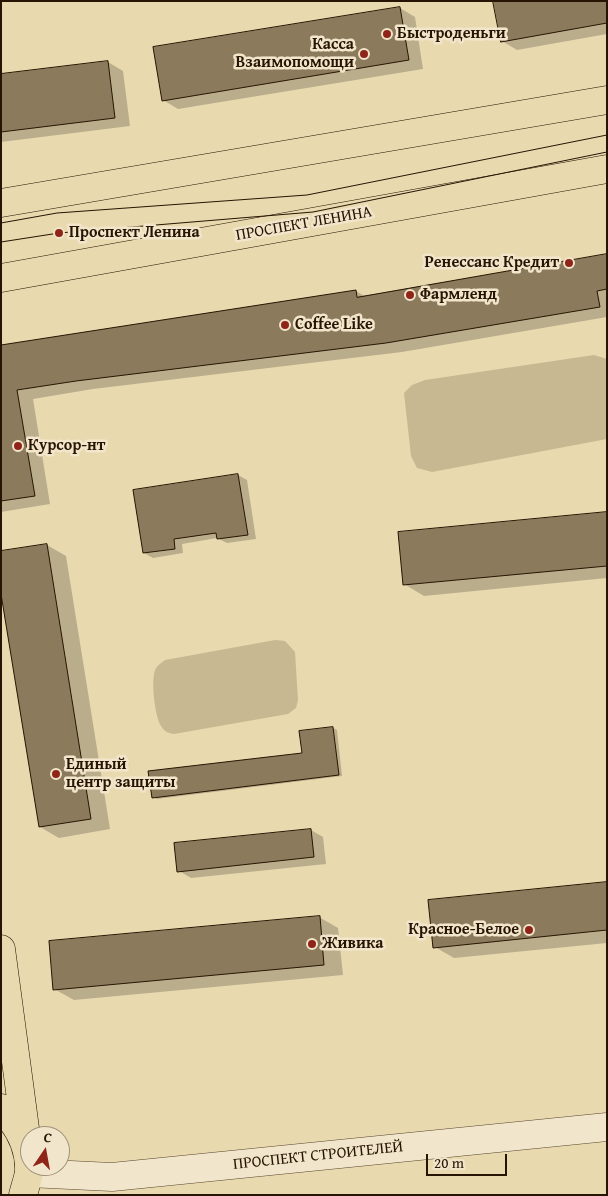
<!DOCTYPE html>
<html>
<head>
<meta charset="utf-8">
<style>
  body { margin:0 }
  #map { position:relative; width:608px; height:1196px; overflow:hidden; background:#e9d9af; font-family:"Gentium Book Plus",serif }
  canvas { display:block }
  .frame { position:absolute; inset:0; border:2px solid #271402; pointer-events:none }
  .north { position:absolute; left:20px; top:1126px; width:50px; height:50px; box-sizing:border-box; background:#f1e6cb; border:1px solid #a0927b; border-radius:50%; rotate:12deg; font-size:14px; font-weight:700; line-height:20px; text-align:center; color:#271402 }
  .north::after { content:''; display:block; margin:auto; width:18px; height:22px; background:#8f2418; clip-path:polygon(50% 0,100% 100%,50% 72%,0 100%) }
  .scale { position:absolute; left:426px; top:1154px; width:81px; height:22px; box-sizing:border-box; border:2px solid #271402; border-top:0; padding-left:6px; font-size:15px; line-height:18px; white-space:nowrap; color:#271402; -webkit-text-stroke:4px #f1e6cb; paint-order:stroke }
</style>
</head>
<body>
<div id="map">
<canvas width="608" height="1196"></canvas>
<div class="frame"></div>
<div class="north">С</div>
<div class="scale">20 m</div>
</div>
<script>
const ctx = document.querySelector('canvas').getContext('2d');
ctx.lineJoin = 'round';
function fill(path, color) { ctx.fillStyle = color; ctx.fill(path, 'evenodd'); }
function strokePath(path, color, width, dash) { ctx.strokeStyle = color; ctx.lineWidth = width; ctx.lineCap = dash ? 'butt' : 'round'; ctx.setLineDash(dash || []); ctx.stroke(path); }
function write(font, color, halo, rows, align = 'center') {
  ctx.font = font + ' "Gentium Book Plus",serif'; ctx.lineWidth = 5; ctx.setLineDash([]); ctx.textBaseline = 'middle'; ctx.strokeStyle = halo; ctx.fillStyle = color; for (const [text, x, y, turn = 0] of rows) {
    ctx.save(); ctx.translate(x, y); ctx.rotate((+turn || 0) * Math.PI / 180); ctx.textAlign = isNaN(turn) ? turn : align; if (halo) ctx.strokeText(text, 0, 0); ctx.fillText(text, 0, 0); ctx.restore();
  }
}
const green = new Path2D(`
  M 594,355 L 607,359 L 607,439 L 432,472 L 417,468 L 411,456 L 404,393 L 412,385 L 425,380 Z
  M 275,640 L 285,641 L 295,652 L 298,700 L 296,708 L 288,714 L 174,734 C 168,733 165,732 161,726 C 155,717 150,678 156,668 C 158,665 162,662 165,660 Z`);
const shadow = new Path2D(`
  M 607,1 L 607,34 L 517,50 L 502,41 Z
  M 400,8 L 415,17 L 423,69 L 178,109 L 163,100 Z
  M 108,62 L 123,71 L 130,126 L 1,142 L 1,75 Z
  M 607,255 L 607,317 L 402,352 L 93,389 L 33,399 L 50,504 L 1,512 L 1,346 L 356,291 L 366,297 Z
  M 238,475 L 247,480 L 256,539 L 227,543 L 217,538 L 182,544 L 183,553 L 153,558 L 144,553 L 135,491 Z
  M 607,513 L 607,578 L 424,596 L 404,584 Z
  M 47,545 L 66,556 L 110,829 L 59,838 L 40,827 Z
  M 333,728 L 337,730 L 342,776 L 157,799 L 153,797 L 303,754 Z
  M 311,830 L 323,837 L 326,864 L 191,878 L 179,871 Z
  M 607,883 L 607,943 L 454,958 L 435,947 Z
  M 319,917 L 338,928 L 343,975 L 74,1000 L 54,989 Z`);
const building = new Path2D(`
  M 493,1 L 607,1 L 607,23 L 501,42 Z
  M 400,7 L 409,60 L 162,101 L 153,47 Z
  M 108,61 L 115,118 L 1,132 L 1,74 Z
  M 607,254 L 607,289 L 597,291 L 600,307 L 386,343 L 76,381 L 17,390 L 35,496 L 1,501 L 1,345 L 356,290 L 357,297 Z
  M 238,474 L 248,535 L 217,539 L 216,533 L 174,539 L 175,549 L 143,553 L 133,490 Z
  M 607,512 L 607,566 L 403,585 L 398,532 Z
  M 47,544 L 91,819 L 39,827 L 1,594 L 1,551 Z
  M 333,727 L 339,775 L 152,798 L 148,771 L 302,753 L 299,731 Z
  M 311,829 L 314,857 L 177,872 L 174,843 Z
  M 607,882 L 607,930 L 433,948 L 428,900 Z
  M 320,916 L 324,965 L 53,990 L 49,941 Z`);
const minor = new Path2D(`
  M 29,1173 L 112,1177 L 607,1127`);
const major = new Path2D(`
  M 1,203 L 607,100
  M 1,278 L 607,169
  M 1,949 L 28,1151
  M 1,1108 C 18,1125 30,1147 29,1172 C 28,1179 25,1187 23,1195`);
const tram = new Path2D(`
  M 1,223 L 57,213 L 307,195 L 607,135
  M 1,242 L 59,233 L 313,212 L 607,152`);
const markers = [
  [387,34,5,"#8f2418"],
  [364,54,5,"#8f2418"],
  [59,233,5,"#8f2418"],
  [569,263,5,"#8f2418"],
  [410,295,5,"#8f2418"],
  [285,325,5,"#8f2418"],
  [18,446,5,"#8f2418"],
  [56,774,5,"#8f2418"],
  [529,930,5,"#8f2418"],
  [312,944,5,"#8f2418"]
];
const poiNames = [
  ["Быстроденьги",397,34],
  ["Касса",354,45,"right"],
  ["Взаимопомощи",354,63,"right"],
  ["Проспект Ленина",69,233],
  ["Ренессанс Кредит",559,263,"right"],
  ["Фармленд",420,295],
  ["Coffee Like",295,325],
  ["Курсор-нт",28,446],
  ["Единый",66,765],
  ["центр защиты",66,783],
  ["Красное-Белое",519,930,"right"],
  ["Живика",322,944]
];
const streetNames = [
  ["ПРОСПЕКТ ЛЕНИНА",304,224,-10],
  ["ПРОСПЕКТ СТРОИТЕЛЕЙ",318,1156,-6]
];
fill(green, '#c8b892');
fill(shadow, '#0003');
fill(building, '#8c7a5c');
strokePath(building, '#271402', 1);
strokePath(minor, '#58452d', 29);
strokePath(major, '#271402', 29);
strokePath(minor, '#f1e6cb', 28);
strokePath(major, '#e9d9af', 28);
strokePath(tram, '#271402', 1);
for (const [x, y, r, color] of markers) { const dot = new Path2D(); dot.arc(x, y, r, 0, 2 * Math.PI); ctx.fillStyle = color; ctx.fill(dot); strokePath(dot, '#f1e6cb', 2); }
write('bold 16px', '#271402', '#f1e6cb', poiNames, 'left');
write('16px', '#271402', '#f1e6cb', streetNames);
</script>
</body>
</html>
